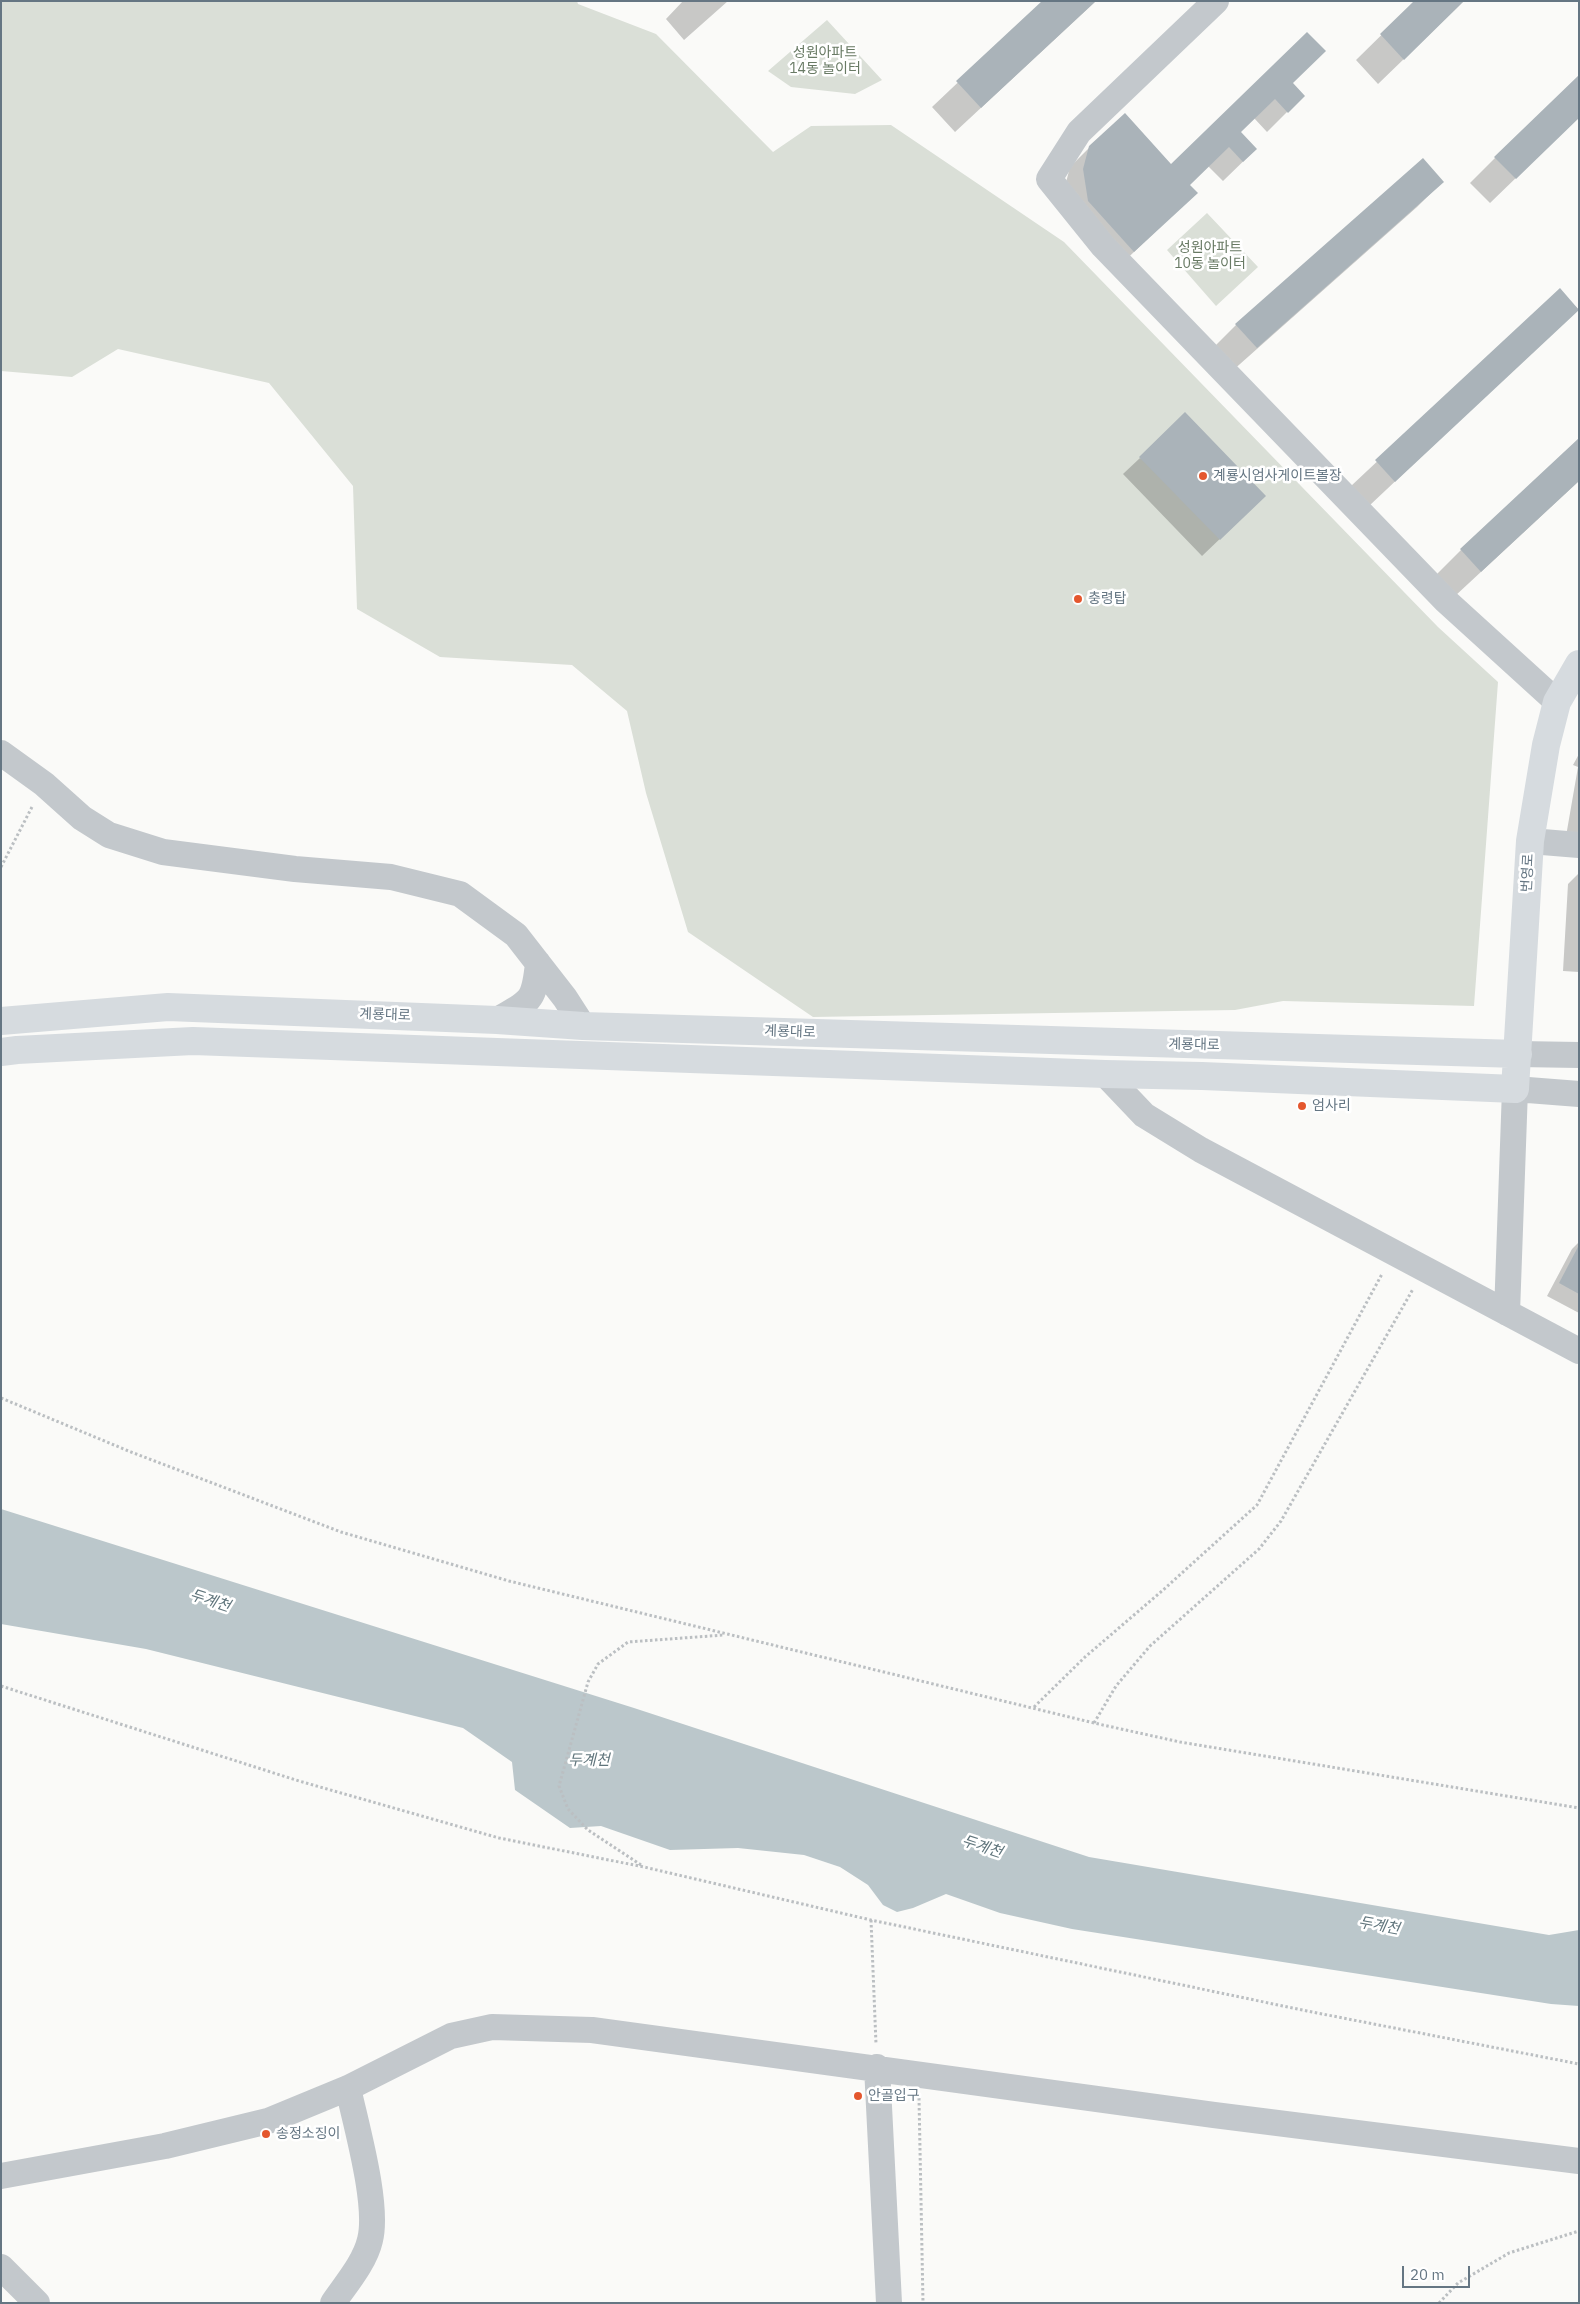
<!DOCTYPE html>
<html>
<head>
<meta charset="utf-8">
<style>
  body { margin:0 }
  #map { position:relative; width:1580px; height:2304px; overflow:hidden; background:#fafaf8; font-family:"IBM Plex Sans",sans-serif }
  canvas { display:block }
  .frame { position:absolute; inset:0; border:2px solid #657683; pointer-events:none }
  .scale { position:absolute; left:1402px; top:2266px; width:68px; height:22px; box-sizing:border-box; border:2px solid #657683; border-top:0; padding-left:6px; font-size:15px; line-height:18px; white-space:nowrap; color:#657683; -webkit-text-stroke:4px #fff; paint-order:stroke }
</style>
</head>
<body>
<div id="map">
<canvas width="1580" height="2304"></canvas>
<div class="frame"></div>
<div class="scale">20 m</div>
</div>
<script>
const ctx = document.querySelector('canvas').getContext('2d');
ctx.lineJoin = 'round';
function fill(path, color) { ctx.fillStyle = color; ctx.fill(path, 'evenodd'); }
function strokePath(path, color, width, dash) { ctx.strokeStyle = color; ctx.lineWidth = width; ctx.lineCap = dash ? 'butt' : 'round'; ctx.setLineDash(dash || []); ctx.stroke(path); }
function write(font, color, halo, rows, align = 'center') {
  ctx.font = font + ' "IBM Plex Sans","Noto Sans KR",sans-serif'; ctx.lineWidth = 5; ctx.setLineDash([]); ctx.textBaseline = 'middle'; ctx.strokeStyle = halo; ctx.fillStyle = color; for (const [text, x, y, turn = 0] of rows) {
    ctx.save(); ctx.translate(x, y); ctx.rotate((+turn || 0) * Math.PI / 180); ctx.textAlign = isNaN(turn) ? turn : align; if (halo) ctx.strokeText(text, 0, 0); ctx.fillText(text, 0, 0); ctx.restore();
  }
}
const green = new Path2D(`
  M 1,1 L 577,1 L 578,4 L 656,34 L 773,152 L 811,126 L 891,125 L 1064,242 L 1438,627 L 1498,682 L 1474,1006 L 1283,1001 L 1235,1010 L 813,1017 L 688,932 L 646,793 L 627,711 L 572,665 L 440,657 L 357,609 L 353,486 L 269,383 L 118,349 L 72,377 L 1,371 Z
  M 827,20 L 882,80 L 855,94 L 791,87 L 768,71 Z
  M 1207,213 L 1258,267 L 1216,306 L 1167,250 Z`);
const water = new Path2D(`
  M 1,1509 L 634,1708 L 1089,1857 L 1549,1935 L 1579,1930 L 1579,2006 L 1551,2004 L 1072,1929 L 1000,1913 L 946,1894 L 913,1908 L 897,1912 L 883,1905 L 868,1885 L 840,1867 L 804,1855 L 738,1848 L 670,1850 L 601,1826 L 570,1828 L 515,1790 L 512,1762 L 463,1728 L 146,1649 L 1,1624 Z`);
const shadow = new Path2D(`
  M 683,1 L 728,1 L 684,40 L 666,19 Z
  M 1044,1 L 1096,1 L 955,132 L 932,107 Z
  M 1416,1 L 1464,1 L 1378,84 L 1356,60 Z
  M 1292,83 L 1303,96 L 1267,132 L 1254,118 L 1240,132 L 1256,149 L 1223,181 L 1208,166 L 1189,185 L 1196,193 L 1114,271 L 1064,190 L 1070,167 L 1090,147 L 1171,166 Z
  M 1579,117 L 1490,203 L 1470,183 L 1495,158 Z
  M 1442,182 L 1417,207 L 1231,372 L 1211,350 L 1236,325 Z
  M 1560,290 L 1578,309 L 1369,506 L 1351,486 Z
  M 1140,458 L 1247,513 L 1202,556 L 1123,474 Z
  M 1579,481 L 1455,596 L 1436,575 L 1461,550 Z
  M 1579,754 L 1579,846 L 1565,842 L 1578,767 L 1573,765 Z
  M 1579,873 L 1579,972 L 1563,971 L 1568,884 Z
  M 1579,1242 L 1579,1313 L 1547,1296 L 1572,1249 Z`);
const building = new Path2D(`
  M 1042,1 L 1096,1 L 981,108 L 956,81 Z
  M 1414,1 L 1464,1 L 1404,60 L 1380,34 Z
  M 1307,32 L 1326,51 L 1293,83 L 1305,96 L 1288,113 L 1275,99 L 1241,132 L 1257,149 L 1243,162 L 1229,147 L 1190,185 L 1198,193 L 1134,252 L 1088,201 L 1083,169 L 1089,146 L 1125,113 L 1171,164 Z
  M 1579,75 L 1579,118 L 1516,179 L 1494,157 Z
  M 1423,158 L 1444,182 L 1257,348 L 1235,324 Z
  M 1560,288 L 1579,310 L 1395,482 L 1375,460 Z
  M 1185,412 L 1266,496 L 1220,540 L 1139,457 Z
  M 1579,438 L 1579,481 L 1481,572 L 1460,549 Z
  M 1579,1245 L 1579,1294 L 1559,1283 Z`);
const path = new Path2D(`
  M 1,867 L 33,805
  M 1,1398 L 131,1452 L 341,1532 L 509,1581 L 1094,1723 L 1180,1742 L 1579,1808
  M 1,1686 L 299,1781 L 499,1838 L 644,1867 L 871,1920 L 1307,2011 L 1579,2064
  M 1034,1707 L 1085,1657 L 1162,1591 L 1257,1505 L 1382,1274
  M 1094,1723 L 1116,1686 L 1150,1646 L 1259,1549 L 1281,1521 L 1413,1289
  M 641,1865 L 588,1830 L 568,1809 L 559,1786 L 588,1682 L 598,1664 L 628,1642 L 724,1635
  M 871,1920 L 876,2044
  M 919,2098 L 923,2303
  M 1439,2303 L 1458,2283 L 1509,2253 L 1579,2231`);
const minor = new Path2D(`
  M 1216,1 L 1079,132 L 1049,179 L 1103,246 L 1446,601 L 1557,702
  M 1,753 L 44,784 L 82,818 L 109,835 L 163,852 L 295,869 L 391,877 L 460,894 L 516,935 L 565,998 L 583,1026
  M 1530,841 L 1579,845
  M 497,1020 C 530,1001 534,1003 538,963
  M 1518,1054 L 1579,1055
  M 1105,1074 L 1144,1115 L 1201,1150 L 1579,1351
  M 1507,1313 L 1515,1089 L 1579,1094
  M 877,2067 L 889,2303
  M 1,2176 L 165,2146 L 268,2121 L 348,2088 L 451,2036 L 492,2027 L 592,2030 L 1214,2115 L 1579,2161
  M 1,2267 L 37,2303
  M 333,2303 C 346,2284 365,2262 370,2240 C 379,2205 356,2125 348,2088`);
const major = new Path2D(`
  M 1,1021 L 168,1007 L 497,1020 L 583,1026 L 1518,1054
  M 1,1052 L 17,1050 L 193,1041 L 1105,1074 L 1202,1076 L 1515,1089 L 1530,841 L 1546,745 L 1557,702 L 1579,664`);
const markers = [
  [1203,476,5,"#e4572e"],
  [1078,599,5,"#e4572e"],
  [1302,1106,5,"#e4572e"],
  [858,2096,5,"#e4572e"],
  [266,2134,5,"#e4572e"]
];
const parkNames = [
  ["성원아파트",825,53],
  ["14동 놀이터",825,69],
  ["성원아파트",1210,248],
  ["10동 놀이터",1210,264]
];
const poiNames = [
  ["계룡시엄사게이트볼장",1213,476],
  ["충령탑",1088,599],
  ["엄사리",1312,1106],
  ["안골입구",868,2096],
  ["송정소징이",276,2134]
];
const streetNames = [
  ["번영로",1528,873,-87],
  ["계룡대로",385,1015,2],
  ["계룡대로",790,1032,2],
  ["계룡대로",1194,1045,1]
];
const waterNames = [
  ["두계천",210,1601,18],
  ["두계천",589,1761],
  ["두계천",982,1847,18],
  ["두계천",1379,1926,10]
];
fill(green, '#dadfd7');
fill(water, '#bbc7cb');
fill(shadow, '#0003');
fill(building, '#aab3b9');
strokePath(path, '#bbbfc2', 3, [2.5, 2.5]);
strokePath(minor, '#c3c8cc', 26);
strokePath(major, '#d6dbdf', 28);
for (const [x, y, r, color] of markers) { const dot = new Path2D(); dot.arc(x, y, r, 0, 2 * Math.PI); ctx.fillStyle = color; ctx.fill(dot); strokePath(dot, '#fff', 2); }
write('14px', '#687a64', '#fff', parkNames);
write('14px', '#657683', '#fff', poiNames, 'left');
write('14px', '#657683', '#fff', streetNames);
write('italic 15px', '#60757c', '#fff', waterNames);
</script>
</body>
</html>
